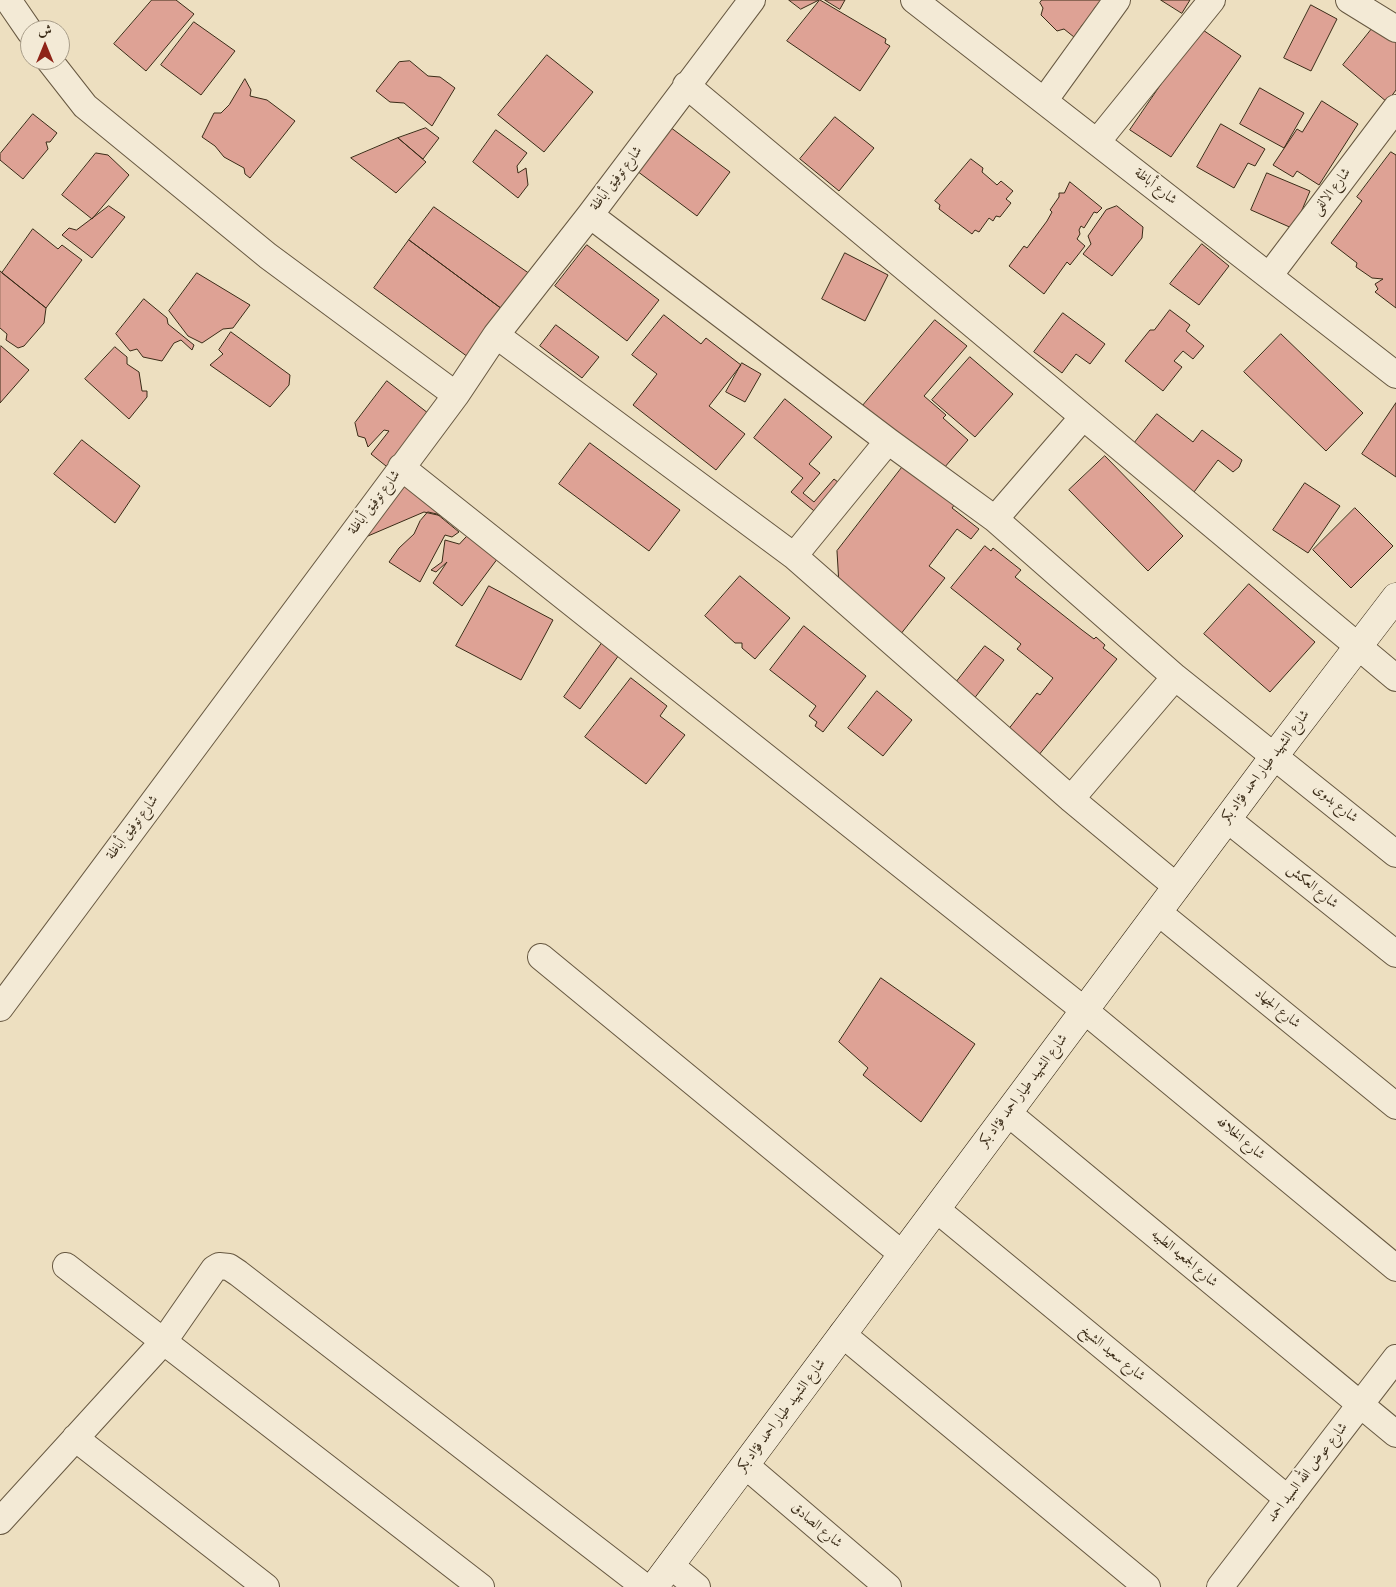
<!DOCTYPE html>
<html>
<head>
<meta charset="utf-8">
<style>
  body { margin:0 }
  #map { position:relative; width:1396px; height:1587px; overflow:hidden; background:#eddfc0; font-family:"IM FELL English",Amiri,serif }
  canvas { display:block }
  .north { position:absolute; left:20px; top:20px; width:50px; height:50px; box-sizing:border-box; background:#f3ead6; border:1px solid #a99e8a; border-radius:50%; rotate:0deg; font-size:14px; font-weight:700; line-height:20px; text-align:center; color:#3a2b17 }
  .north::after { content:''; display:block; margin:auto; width:18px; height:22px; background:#8f2418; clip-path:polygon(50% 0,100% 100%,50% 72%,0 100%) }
</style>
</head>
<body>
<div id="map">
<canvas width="1396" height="1587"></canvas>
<div class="north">ش</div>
</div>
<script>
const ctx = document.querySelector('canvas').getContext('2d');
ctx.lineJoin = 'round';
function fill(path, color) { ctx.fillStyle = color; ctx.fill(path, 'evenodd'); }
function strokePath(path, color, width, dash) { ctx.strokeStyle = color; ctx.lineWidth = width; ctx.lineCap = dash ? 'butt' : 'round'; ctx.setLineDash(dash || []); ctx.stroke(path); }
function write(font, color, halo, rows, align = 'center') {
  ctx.font = font + ' "IM FELL English",Amiri,serif'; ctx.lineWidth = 4; ctx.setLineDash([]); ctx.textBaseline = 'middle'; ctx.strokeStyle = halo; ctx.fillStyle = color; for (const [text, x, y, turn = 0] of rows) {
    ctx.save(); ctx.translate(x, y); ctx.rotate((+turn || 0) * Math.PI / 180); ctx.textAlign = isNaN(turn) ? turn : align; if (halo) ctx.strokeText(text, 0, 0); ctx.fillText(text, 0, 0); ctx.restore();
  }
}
const building = new Path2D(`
  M 152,0 L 176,0 L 194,14 L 146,71 L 114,44 Z
  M 789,0 L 819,0 L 801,9 Z
  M 820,0 L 886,39 L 885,43 L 890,46 L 860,91 L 787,41 Z
  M 825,0 L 845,0 L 840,9 Z
  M 1042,0 L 1101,0 L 1094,9 L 1099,13 L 1089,27 L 1083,24 L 1074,37 L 1064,29 L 1057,31 L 1041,15 L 1043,8 L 1040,3 Z
  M 1161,0 L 1190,0 L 1182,13 Z
  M 1311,5 L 1337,19 L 1311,71 L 1284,58 Z
  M 1379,20 L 1396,34 L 1396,90 L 1387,102 L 1343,65 Z
  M 194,22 L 235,51 L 201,95 L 161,65 Z
  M 1200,28 L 1241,56 L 1171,157 L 1130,130 Z
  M 547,55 L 593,92 L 544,152 L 498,115 Z
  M 410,61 L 428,76 L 440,77 L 455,88 L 432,126 L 404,103 L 390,102 L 376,91 L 399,62 Z
  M 245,79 L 251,90 L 250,96 L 267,100 L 295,121 L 250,178 L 245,174 L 244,168 L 224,157 L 215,146 L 202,137 L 214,113 L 221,113 L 229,105 Z
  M 1260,88 L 1304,113 L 1284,148 L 1240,124 Z
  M 1322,101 L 1358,124 L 1319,185 L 1297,171 L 1293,177 L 1273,165 L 1297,129 L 1302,132 Z
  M 33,114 L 57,133 L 50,142 L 46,142 L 48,149 L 23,179 L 0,160 L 0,154 Z
  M 835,117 L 874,148 L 839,191 L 800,159 Z
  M 666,124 L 730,172 L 697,216 L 633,168 Z
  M 1221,124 L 1265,149 L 1255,166 L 1248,163 L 1234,188 L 1197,167 Z
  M 426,128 L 439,138 L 423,159 L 398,138 Z
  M 496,130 L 527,153 L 517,166 L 518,173 L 526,168 L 528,185 L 518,198 L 473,162 Z
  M 398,138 L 426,162 L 396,193 L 351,158 Z
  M 1391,152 L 1396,155 L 1396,308 L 1375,292 L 1378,289 L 1375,284 L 1383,279 L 1372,278 L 1356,267 L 1357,263 L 1331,243 L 1362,201 L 1357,197 Z
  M 96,153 L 108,155 L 129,175 L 92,219 L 62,195 Z
  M 971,159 L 983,168 L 982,172 L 997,185 L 1001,181 L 1013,191 L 1006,199 L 1011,203 L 1000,217 L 996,216 L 993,221 L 989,218 L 979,232 L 975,230 L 972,234 L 939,209 L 940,205 L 935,201 Z
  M 1267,173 L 1310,191 L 1294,229 L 1251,210 Z
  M 1070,182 L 1102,208 L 1097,213 L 1094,212 L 1084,228 L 1081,226 L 1079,230 L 1080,234 L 1077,239 L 1085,246 L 1070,265 L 1067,262 L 1044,294 L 1009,266 L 1024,246 L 1027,248 L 1047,221 L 1052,212 L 1050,210 L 1059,197 L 1059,193 L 1064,193 Z
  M 109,206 L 125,217 L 92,258 L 62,235 L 69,228 L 76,230 Z
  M 1117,206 L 1143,227 L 1142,238 L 1112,276 L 1083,254 L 1091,244 L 1088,236 L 1106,210 Z
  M 434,207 L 530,274 L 502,309 L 409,240 Z
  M 33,229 L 58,249 L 62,245 L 82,260 L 46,308 L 2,273 Z
  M 409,240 L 502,309 L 468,357 L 374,288 Z
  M 1202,244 L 1229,266 L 1199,305 L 1170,284 Z
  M 587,245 L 659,300 L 627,341 L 555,286 Z
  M 845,253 L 888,275 L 865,321 L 822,299 Z
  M 0,271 L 46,308 L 44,323 L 24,346 L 18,348 L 6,340 L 7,334 L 0,328 Z
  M 197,273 L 250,305 L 233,328 L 223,329 L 202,343 L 188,336 L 169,311 Z
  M 144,299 L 167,318 L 168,324 L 194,345 L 192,350 L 181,340 L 174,343 L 162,361 L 143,357 L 137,349 L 130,351 L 116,334 Z
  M 1170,310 L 1190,325 L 1186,331 L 1204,346 L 1193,359 L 1183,351 L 1174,361 L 1182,367 L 1163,391 L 1125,361 L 1150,330 L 1154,330 Z
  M 1063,313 L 1105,344 L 1090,364 L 1076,354 L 1062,373 L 1034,352 Z
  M 664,315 L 701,344 L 706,338 L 741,365 L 709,406 L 745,434 L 716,470 L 633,405 L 657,374 L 632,355 Z
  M 935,320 L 967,346 L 924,396 L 946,415 L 943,418 L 968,440 L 938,475 L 860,409 Z
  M 556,325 L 599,357 L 582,378 L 540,346 Z
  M 231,332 L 290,375 L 289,385 L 270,407 L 210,365 L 223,354 L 219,350 Z
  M 1281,334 L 1363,413 L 1326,451 L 1244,372 Z
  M 1,346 L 29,370 L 0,403 L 0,347 Z
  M 115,347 L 127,357 L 127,364 L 139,372 L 142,391 L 147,391 L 147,397 L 129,419 L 85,379 Z
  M 970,357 L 1013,394 L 975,437 L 932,400 Z
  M 742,363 L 761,374 L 745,402 L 726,392 Z
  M 387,381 L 433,417 L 391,470 L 371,454 L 389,431 L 384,430 L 368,447 L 365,438 L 358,436 L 355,423 Z
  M 785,399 L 832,437 L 809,464 L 820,473 L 803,493 L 814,502 L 834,479 L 843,486 L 819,515 L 791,492 L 803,478 L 754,438 Z
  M 1396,403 L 1396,477 L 1362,454 Z
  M 1157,414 L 1193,442 L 1202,430 L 1242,460 L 1239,467 L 1233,472 L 1218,460 L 1191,496 L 1129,450 Z
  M 82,440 L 140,486 L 115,523 L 54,474 Z
  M 590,443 L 680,510 L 649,551 L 559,484 Z
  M 1105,456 L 1183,536 L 1148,571 L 1069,490 Z
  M 904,465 L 955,504 L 952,508 L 979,529 L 971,539 L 957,529 L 929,566 L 945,578 L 900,635 L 839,585 L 837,551 Z
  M 405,479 L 442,516 L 424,512 L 361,539 Z
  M 1305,483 L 1340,506 L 1308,553 L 1273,530 Z
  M 1355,508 L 1393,546 L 1351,588 L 1313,550 Z
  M 428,512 L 437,514 L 459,532 L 452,537 L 445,535 L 420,582 L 389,562 L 399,548 L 414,534 L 420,521 Z
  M 474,529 L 504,550 L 462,606 L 433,583 L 447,562 L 436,572 L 431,570 L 442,562 L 445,540 L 459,544 Z
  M 985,546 L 991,551 L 993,548 L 1021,570 L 1015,577 L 1082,630 L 1094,639 L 1096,637 L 1105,645 L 1103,648 L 1117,659 L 1038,756 L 1007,731 L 1037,693 L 1040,695 L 1053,678 L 1017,649 L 1021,644 L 951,588 Z
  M 740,576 L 790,618 L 755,659 L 742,648 L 742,643 L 735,643 L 705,616 Z
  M 1249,584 L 1315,642 L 1270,692 L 1204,634 Z
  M 489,586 L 553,620 L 521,680 L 456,646 Z
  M 804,626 L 866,676 L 823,732 L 815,726 L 817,722 L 809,716 L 816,706 L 770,670 Z
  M 602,643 L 619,655 L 580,709 L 564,697 Z
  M 985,646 L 1004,660 L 973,700 L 954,685 Z
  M 631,678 L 667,706 L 660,716 L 685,735 L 646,784 L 585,737 Z
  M 877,691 L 912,720 L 883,756 L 848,728 Z
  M 881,978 L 975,1044 L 921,1122 L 863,1075 L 868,1068 L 839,1042 Z`);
const street = new Path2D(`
  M 8,0 L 30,32
  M 914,0 L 1396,375
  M 1349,0 L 1396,29
  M 49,60 L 85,106 L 118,133 L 268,256 L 456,395
  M 686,85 L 1396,678
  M 1044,101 L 1117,0
  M 1097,142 L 1212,0
  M 590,215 L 888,441 L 995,519 L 1175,677 L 1396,854
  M 1269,276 L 1396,108
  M 496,335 L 794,556 L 1071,799 L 1177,887
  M 401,467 L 1084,1010 L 1396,1268
  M 995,519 L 1083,417
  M 794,556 L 888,441
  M 1071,799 L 1175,677
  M 1227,819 L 1396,954
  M 1158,912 L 1396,1106
  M 541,957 L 902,1254
  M 0,1008 L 456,395 L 496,335 L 590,215 L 752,0
  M 1008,1113 L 1396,1434
  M 936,1209 L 1288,1499
  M 66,1266 L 481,1587
  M 842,1334 L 1147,1587
  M 75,1438 L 266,1587
  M 745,1465 L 888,1587
  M 0,1521 L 164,1341 L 214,1269 L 219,1266 L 229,1267 L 238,1273 L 645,1587
  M 670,1565 L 697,1587
  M 1220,1587 L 1396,1358`);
const secondary = new Path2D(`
  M 654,1587 L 1275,755 L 1396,597`);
const streetNames = [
  ["شارع توفيق أباظة",617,179,-53],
  ["شارع أباظة",1155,187,38],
  ["شارع الالفى",1332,192,-53],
  ["شارع توفيق أباظة",375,503,-53],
  ["شارع الشهيد طيار احمد فؤاد بكر",1266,767,-53],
  ["شارع بدوى",1335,804,39],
  ["شارع توفيق أباظة",133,828,-53],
  ["شارع العكش",1312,887,39],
  ["شارع الجهاد",1277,1009,39],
  ["شارع الشهيد طيار احمد فؤاد بكر",1024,1091,-53],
  ["شارع الخلافه",1240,1139,40],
  ["شارع الجمعيه الطبيه",1184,1259,40],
  ["شارع سعيد الشيخ",1112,1354,39],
  ["شارع الشهيد طيار احمد فؤاد بكر",782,1416,-53],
  ["شارع عوض الله السيد احمد",1308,1473,-52],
  ["شارع الصادق",816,1526,40]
];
fill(building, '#dea295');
strokePath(building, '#3a2b17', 1);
strokePath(street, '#675841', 28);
strokePath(secondary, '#3a2b17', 29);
strokePath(street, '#f3ead6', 26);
strokePath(secondary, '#f3ead6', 28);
write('14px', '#3a2b17', '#f3ead6', streetNames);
</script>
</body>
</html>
